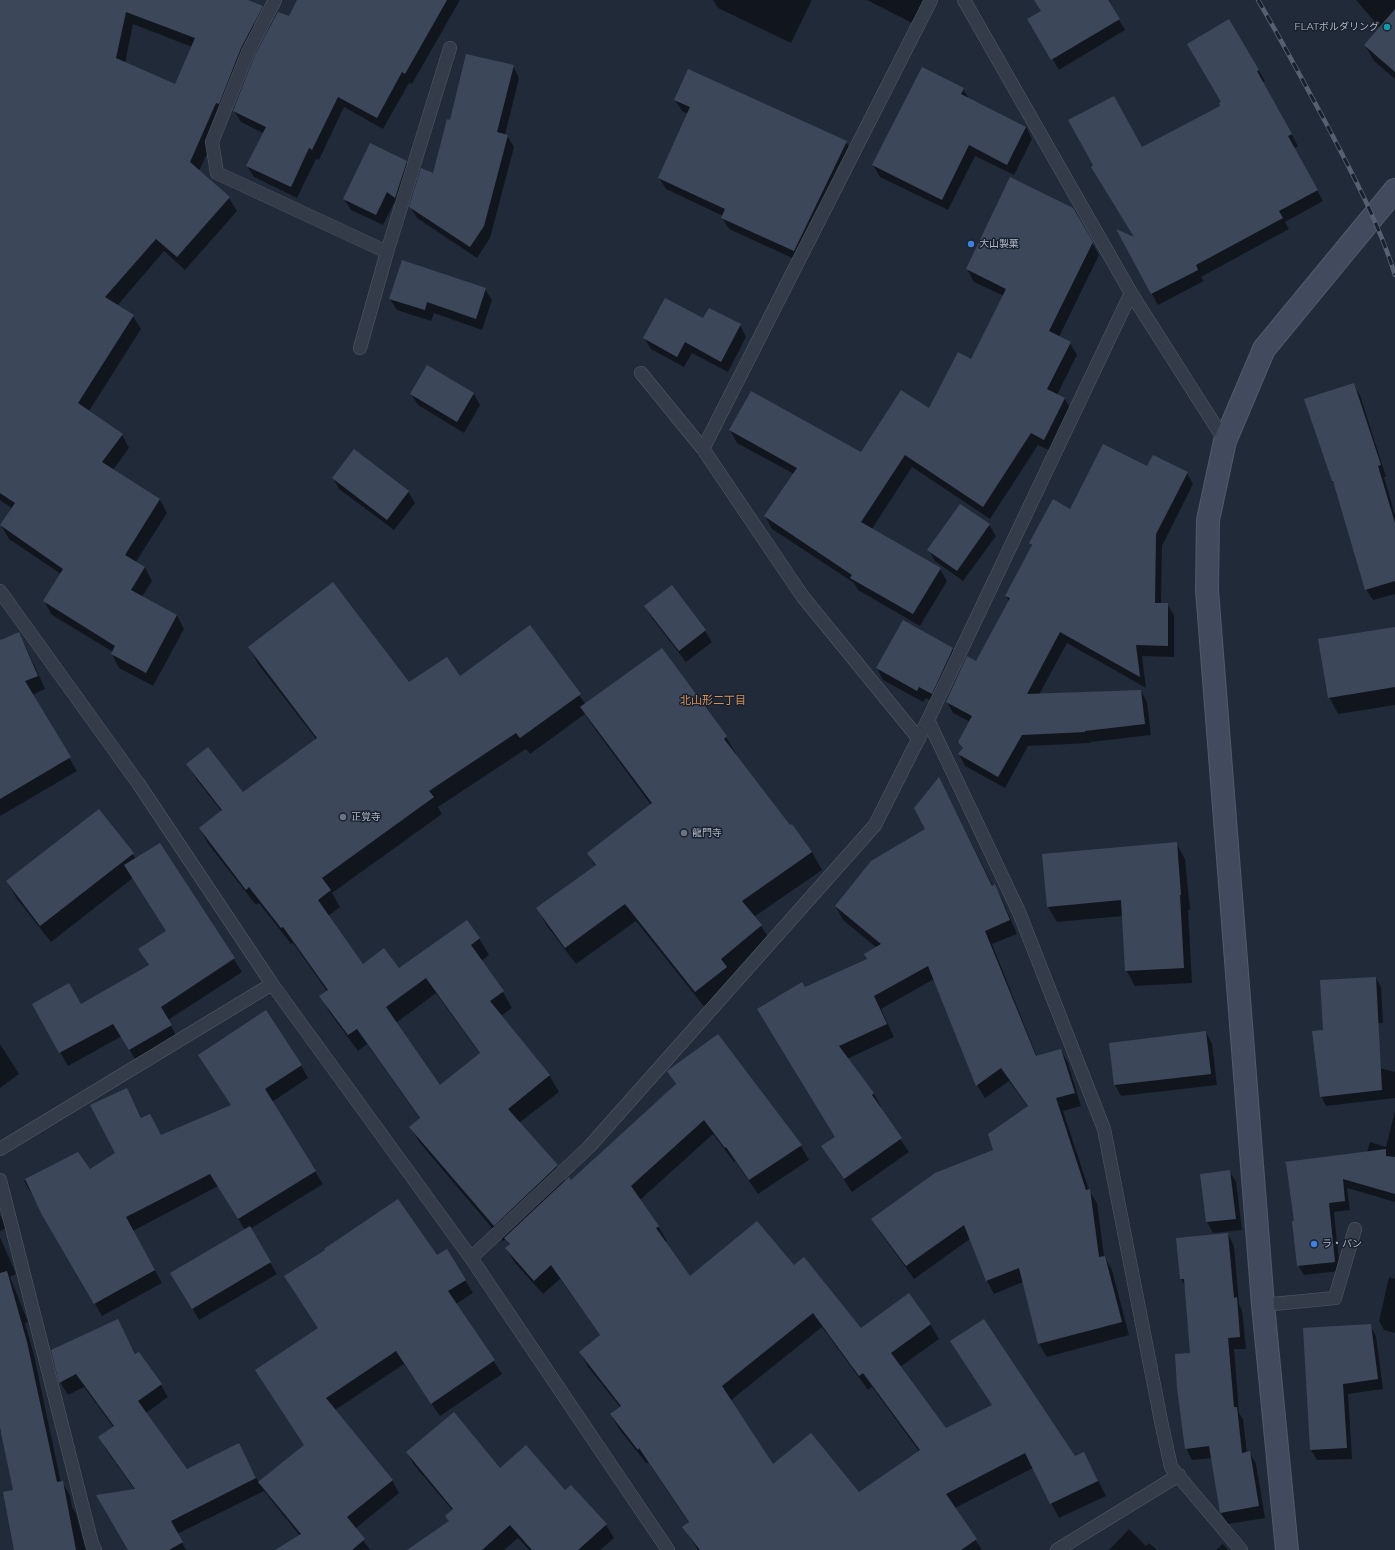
<!DOCTYPE html>
<html>
<head>
<meta charset="utf-8">
<style>
  body { margin:0 }
  canvas { display:block; background:#202a39 }
</style>
</head>
<body>
<canvas width="1395" height="1550"></canvas>
<script>
const ctx = document.querySelector('canvas').getContext('2d');
ctx.lineJoin = 'round';
function fill(path, color) { ctx.fillStyle = color; ctx.fill(path, 'evenodd'); }
function strokePath(path, color, width, dash) { ctx.strokeStyle = color; ctx.lineWidth = width; ctx.lineCap = dash ? 'butt' : 'round'; ctx.setLineDash(dash || []); ctx.stroke(path); }
function write(font, color, halo, rows, align = 'center') {
  ctx.font = font + ' Montserrat,"Noto Sans JP",sans-serif'; ctx.lineWidth = 3; ctx.setLineDash([]); ctx.textBaseline = 'middle'; ctx.strokeStyle = halo; ctx.fillStyle = color; for (const [text, x, y, turn = 0] of rows) {
    ctx.save(); ctx.translate(x, y); ctx.rotate((+turn || 0) * Math.PI / 180); ctx.textAlign = isNaN(turn) ? turn : align; if (halo) ctx.strokeText(text, 0, 0); ctx.fillText(text, 0, 0); ctx.restore();
  }
}
const shadow = new Path2D(`
  M 0,0 L 192,0 L 254,23 L 262,36 L 199,171 L 229,198 L 237,211 L 185,270 L 164,251 L 117,306 L 133,316 L 141,329 L 89,411 L 122,435 L 129,448 L 113,470 L 160,500 L 167,513 L 136,562 L 145,567 L 152,581 L 142,597 L 177,615 L 184,629 L 153,686 L 119,668 L 112,654 L 113,652 L 52,615 L 44,601 L 61,574 L 9,539 L 1,525 L 13,509 L 0,500 ZM 133,24 L 192,47 L 175,85 L 125,63 Z
  M 299,0 L 460,0 L 412,84 L 409,83 L 383,129 L 344,107 L 319,160 L 316,159 L 297,198 L 254,177 L 247,166 L 263,133 L 241,122 L 234,111 L 318,46 Z
  M 713,0 L 812,0 L 791,43 L 718,8 Z
  M 867,0 L 928,0 L 916,25 Z
  M 1035,0 L 1107,0 L 1125,30 L 1059,70 L 1029,20 L 1042,12 Z
  M 1356,0 L 1395,0 L 1395,79 L 1374,61 L 1365,45 L 1380,28 Z
  M 1229,20 L 1265,81 L 1262,83 L 1298,146 L 1294,148 L 1323,201 L 1285,222 L 1289,229 L 1201,277 L 1204,281 L 1158,305 L 1118,231 L 1136,239 L 1141,148 L 1222,107 Z
  M 513,66 L 519,78 L 505,135 L 507,136 L 514,147 L 490,238 L 477,258 L 417,218 L 410,207 L 434,174 L 451,121 Z
  M 963,89 L 970,100 L 1026,127 L 1032,139 L 1014,175 L 975,156 L 948,210 L 880,177 L 873,165 Z
  M 675,100 L 846,142 L 853,153 L 801,262 L 729,229 L 722,218 L 723,216 L 666,189 L 659,178 L 688,114 L 682,111 Z
  M 406,161 L 413,173 L 402,208 L 394,203 L 383,225 L 351,210 L 344,199 Z
  M 1073,209 L 1099,255 L 1059,337 L 1070,343 L 1077,355 L 1057,395 L 1065,399 L 1072,411 L 1051,451 L 1038,445 L 990,519 L 912,467 L 872,529 L 940,569 L 947,581 L 920,626 L 858,590 L 854,583 L 772,529 L 765,516 L 794,474 L 737,443 L 730,430 L 861,453 L 929,410 L 971,360 L 1004,296 L 974,282 L 967,269 Z
  M 485,289 L 492,300 L 482,330 L 434,313 L 431,321 L 397,310 L 390,299 Z
  M 704,319 L 740,325 L 746,337 L 728,372 L 692,353 L 684,367 L 651,349 L 644,338 Z
  M 428,366 L 474,394 L 480,405 L 464,433 L 418,405 L 411,394 Z
  M 1353,384 L 1360,395 L 1386,477 L 1384,477 L 1395,515 L 1395,594 L 1373,600 L 1366,589 L 1337,488 L 1332,481 Z
  M 1147,468 L 1187,473 L 1193,484 L 1162,546 L 1161,604 L 1167,604 L 1174,615 L 1174,657 L 1142,656 L 1146,688 L 1067,643 L 1039,695 L 1141,691 L 1147,702 L 1151,735 L 1091,742 L 1091,743 L 1028,746 L 1005,788 L 965,766 L 959,754 L 963,749 L 959,742 L 970,722 L 953,713 L 947,702 L 976,662 L 1009,601 L 1006,596 L 1032,547 L 1030,543 L 1071,510 Z
  M 333,478 L 408,491 L 415,503 L 394,530 L 339,489 Z
  M 989,525 L 996,536 L 963,581 L 935,561 L 929,550 Z
  M 672,586 L 705,631 L 712,642 L 686,662 L 652,618 L 645,606 Z
  M 530,626 L 586,705 L 726,737 L 736,754 L 735,755 L 790,827 L 812,852 L 822,870 L 754,917 L 761,926 L 772,943 L 731,977 L 736,985 L 706,1009 L 636,921 L 576,964 L 547,926 L 537,908 L 595,866 L 588,853 L 651,805 L 592,725 L 585,714 L 530,754 L 526,749 L 438,807 L 442,814 L 332,893 L 340,907 L 328,916 L 363,965 L 398,969 L 479,938 L 489,955 L 481,961 L 503,992 L 512,1008 L 501,1016 L 549,1075 L 559,1092 L 519,1123 L 557,1166 L 566,1181 L 571,1181 L 676,1085 L 669,1072 L 801,1146 L 809,1160 L 758,1194 L 735,1161 L 734,1162 L 713,1134 L 640,1200 L 658,1226 L 667,1241 L 665,1242 L 690,1277 L 794,1267 L 861,1330 L 930,1324 L 939,1339 L 900,1367 L 946,1430 L 1075,1457 L 1084,1453 L 1106,1496 L 1059,1518 L 1033,1468 L 955,1508 L 982,1550 L 698,1550 L 684,1528 L 689,1523 L 648,1462 L 647,1464 L 619,1429 L 611,1415 L 620,1407 L 588,1367 L 580,1352 L 600,1335 L 560,1279 L 543,1294 L 515,1263 L 506,1248 L 510,1246 L 506,1239 L 503,1241 L 420,1143 L 410,1127 L 420,1119 L 367,1044 L 358,1051 L 330,1013 L 321,997 L 327,991 L 293,943 L 291,944 L 259,903 L 256,905 L 209,845 L 200,829 L 222,812 L 197,780 L 188,764 L 243,793 L 317,740 L 258,664 L 249,647 L 408,684 L 459,677 ZM 436,993 L 480,1054 L 440,1086 L 396,1023 ZM 822,1327 L 868,1390 L 872,1387 L 919,1451 L 858,1493 L 773,1465 L 730,1401 Z
  M 1395,628 L 1395,705 L 1338,714 L 1329,697 Z
  M 19,634 L 26,647 L 45,689 L 32,695 L 77,771 L 0,816 L 0,642 Z
  M 953,649 L 959,660 L 938,705 L 926,698 L 923,702 L 883,680 L 877,668 Z
  M 946,792 L 993,886 L 995,886 L 1002,899 L 1017,934 L 992,944 L 1037,1057 L 1061,1050 L 1068,1063 L 1081,1106 L 1063,1111 L 1089,1190 L 1097,1203 L 1104,1256 L 1112,1270 L 1129,1335 L 1047,1357 L 1039,1344 L 1023,1282 L 994,1294 L 987,1281 L 970,1239 L 914,1279 L 880,1232 L 873,1219 L 994,1151 L 1028,1107 L 1009,1081 L 985,1098 L 977,1085 L 934,979 L 881,1009 L 894,1037 L 847,1059 L 874,1094 L 881,1107 L 879,1108 L 909,1152 L 852,1192 L 822,1147 L 836,1137 L 805,989 L 868,959 L 877,948 L 843,920 L 836,907 L 926,829 Z
  M 99,810 L 136,859 L 160,844 L 242,972 L 168,1020 L 178,1039 L 137,1063 L 122,1036 L 68,1066 L 33,1004 L 81,1006 L 149,966 L 139,949 L 167,932 L 133,878 L 51,942 L 17,899 L 7,882 Z
  M 1176,843 L 1185,859 L 1190,910 L 1188,910 L 1192,983 L 1135,986 L 1126,970 L 1123,916 L 1057,922 L 1048,907 Z
  M 1376,978 L 1381,987 L 1383,1023 L 1367,1024 L 1372,1066 L 1395,1072 L 1395,1098 L 1326,1106 L 1321,1096 L 1324,1031 Z
  M 1206,1032 L 1212,1044 L 1217,1085 L 1121,1096 L 1115,1085 Z
  M 0,1044 L 19,1074 L 0,1088 Z
  M 301,1065 L 308,1078 L 272,1102 L 323,1184 L 250,1229 L 277,1274 L 199,1320 L 178,1284 L 245,1230 L 218,1186 L 133,1231 L 162,1283 L 102,1316 L 24,1181 L 78,1153 L 90,1170 L 116,1154 L 127,1089 L 142,1119 L 161,1136 L 231,1106 Z
  M 1395,1111 L 1395,1202 L 1347,1188 L 1350,1210 L 1334,1212 L 1340,1271 L 1304,1275 L 1298,1265 L 1293,1222 L 1367,1152 L 1370,1142 L 1386,1147 Z
  M 1229,1171 L 1236,1182 L 1242,1230 L 1213,1233 L 1207,1222 Z
  M 0,1215 L 6,1228 L 0,1231 Z
  M 1228,1234 L 1234,1246 L 1239,1304 L 1242,1310 L 1246,1349 L 1234,1349 L 1239,1413 L 1243,1419 L 1247,1453 L 1250,1453 L 1256,1464 L 1265,1518 L 1228,1524 L 1221,1513 L 1212,1458 L 1192,1460 L 1186,1448 L 1191,1354 L 1186,1288 L 1181,1279 L 1178,1238 Z
  M 0,1237 L 16,1274 L 10,1277 L 28,1322 L 25,1323 L 34,1355 L 61,1483 L 62,1482 L 70,1495 L 72,1507 L 76,1514 L 86,1550 L 27,1550 L 2,1431 L 0,1432 Z
  M 436,1257 L 465,1280 L 473,1293 L 456,1304 L 502,1374 L 440,1416 L 404,1364 L 335,1410 L 392,1480 L 399,1493 L 355,1529 L 370,1550 L 276,1550 L 300,1536 L 264,1491 L 177,1534 L 186,1550 L 129,1550 L 135,1490 L 107,1451 L 100,1438 L 114,1428 L 84,1387 L 68,1395 L 60,1382 L 118,1320 L 136,1355 L 161,1385 L 168,1397 L 146,1413 L 187,1470 L 239,1444 L 259,1483 L 305,1445 L 264,1383 Z
  M 1389,1277 L 1395,1279 L 1395,1333 L 1384,1330 L 1379,1321 Z
  M 1370,1325 L 1376,1336 L 1383,1389 L 1348,1394 L 1352,1459 L 1317,1460 L 1311,1450 L 1304,1329 Z
  M 407,1452 L 500,1469 L 565,1491 L 606,1525 L 614,1538 L 600,1550 L 529,1550 L 518,1538 L 504,1550 L 411,1550 L 450,1522 L 453,1511 L 414,1465 Z
  M 1129,1529 L 1146,1546 L 1149,1543 L 1157,1550 L 1109,1550 Z
  M 1223,1544 L 1228,1550 L 1216,1550 Z`);
const building = new Path2D(`
  M 0,0 L 248,0 L 263,6 L 241,48 L 219,104 L 216,103 L 190,162 L 230,197 L 177,257 L 156,239 L 105,297 L 134,315 L 78,403 L 123,434 L 102,462 L 160,499 L 125,555 L 145,567 L 131,590 L 177,615 L 146,673 L 111,654 L 115,646 L 43,601 L 63,569 L 0,525 L 15,503 L 0,493 ZM 126,12 L 195,38 L 175,84 L 116,58 Z
  M 297,0 L 447,0 L 405,74 L 402,72 L 377,118 L 338,97 L 312,150 L 309,148 L 291,187 L 246,166 L 266,127 L 233,111 L 255,55 L 278,12 L 289,16 Z
  M 1034,0 L 1108,0 L 1120,19 L 1051,60 L 1027,19 L 1041,11 Z
  M 1395,9 L 1395,72 L 1364,45 Z
  M 1229,19 L 1259,70 L 1257,71 L 1292,134 L 1288,136 L 1318,190 L 1279,211 L 1283,218 L 1196,265 L 1198,270 L 1151,294 L 1116,229 L 1134,237 L 1091,167 L 1093,165 L 1068,120 L 1114,96 L 1142,147 L 1220,106 L 1219,103 L 1221,102 L 1187,44 Z
  M 466,54 L 514,65 L 497,132 L 508,135 L 484,226 L 470,247 L 409,207 L 421,168 L 433,173 L 447,119 L 450,120 Z
  M 922,67 L 964,88 L 961,94 L 1026,127 L 1007,165 L 969,145 L 942,200 L 872,165 Z
  M 688,69 L 847,141 L 794,251 L 721,218 L 725,209 L 658,178 L 690,107 L 674,100 Z
  M 370,143 L 407,161 L 395,198 L 387,192 L 376,215 L 343,199 Z
  M 1010,177 L 1073,208 L 1093,242 L 1049,331 L 1071,342 L 1047,389 L 1065,398 L 1044,440 L 1031,433 L 983,507 L 905,455 L 861,522 L 941,568 L 913,614 L 850,578 L 852,575 L 764,516 L 797,468 L 729,430 L 751,391 L 861,452 L 901,390 L 929,408 L 958,352 L 971,359 L 1006,289 L 966,269 Z
  M 402,260 L 486,288 L 476,319 L 427,302 L 425,310 L 389,299 Z
  M 665,298 L 703,318 L 709,308 L 741,324 L 721,362 L 685,342 L 677,357 L 643,338 Z
  M 427,365 L 474,393 L 457,422 L 410,394 Z
  M 1354,383 L 1381,465 L 1378,466 L 1395,523 L 1395,581 L 1365,590 L 1333,481 L 1332,481 L 1304,399 Z
  M 1103,444 L 1147,466 L 1153,455 L 1188,472 L 1156,534 L 1155,603 L 1168,603 L 1168,646 L 1136,645 L 1140,677 L 1060,632 L 1027,694 L 1141,690 L 1145,724 L 1085,731 L 1085,732 L 1022,735 L 998,777 L 958,754 L 963,748 L 958,742 L 972,716 L 946,702 L 967,656 L 976,661 L 1010,598 L 1005,596 L 1032,545 L 1029,543 L 1053,499 L 1070,509 Z
  M 354,449 L 409,491 L 387,520 L 332,478 Z
  M 960,504 L 990,524 L 957,571 L 927,550 Z
  M 333,582 L 409,682 L 447,657 L 460,676 L 530,625 L 581,694 L 520,738 L 516,733 L 429,791 L 434,797 L 322,878 L 331,890 L 318,900 L 363,964 L 384,948 L 399,968 L 467,920 L 480,938 L 471,945 L 504,991 L 490,1001 L 550,1075 L 508,1109 L 558,1165 L 494,1226 L 409,1127 L 420,1118 L 357,1029 L 348,1035 L 319,996 L 328,990 L 283,927 L 281,928 L 249,887 L 246,890 L 199,828 L 222,810 L 186,764 L 208,747 L 243,792 L 317,738 L 248,647 ZM 426,978 L 480,1053 L 440,1085 L 386,1007 Z
  M 672,585 L 706,630 L 679,651 L 644,606 Z
  M 903,620 L 953,648 L 932,694 L 919,687 L 917,691 L 876,668 Z
  M 1395,627 L 1395,687 L 1328,698 L 1318,639 Z
  M 19,632 L 38,676 L 25,681 L 71,757 L 0,799 L 0,639 L 1,640 Z
  M 662,648 L 727,736 L 724,739 L 790,825 L 792,824 L 812,852 L 742,901 L 762,925 L 721,959 L 727,967 L 695,992 L 625,904 L 565,948 L 536,908 L 596,865 L 587,853 L 652,803 L 580,707 Z
  M 939,777 L 992,886 L 995,884 L 1010,920 L 985,931 L 1036,1056 L 1061,1049 L 1075,1093 L 1056,1098 L 1086,1190 L 1090,1189 L 1099,1257 L 1105,1256 L 1122,1322 L 1038,1344 L 1019,1268 L 986,1281 L 964,1225 L 906,1266 L 871,1219 L 935,1173 L 993,1150 L 988,1134 L 1028,1106 L 1001,1068 L 976,1086 L 928,966 L 874,996 L 887,1024 L 839,1046 L 874,1093 L 872,1095 L 902,1138 L 844,1179 L 821,1146 L 835,1137 L 757,1009 L 802,982 L 805,987 L 867,959 L 864,954 L 881,944 L 835,906 L 871,861 L 925,829 L 914,808 Z
  M 99,809 L 134,853 L 40,926 L 6,881 Z
  M 1177,842 L 1181,895 L 1180,895 L 1184,968 L 1125,971 L 1121,900 L 1047,907 L 1042,854 Z
  M 160,843 L 235,958 L 161,1007 L 172,1025 L 129,1050 L 113,1024 L 59,1053 L 32,1004 L 69,983 L 81,1004 L 149,965 L 138,949 L 166,931 L 124,865 Z
  M 1376,977 L 1382,1090 L 1320,1097 L 1312,1031 L 1323,1030 L 1320,980 Z
  M 266,1010 L 302,1065 L 265,1089 L 316,1171 L 238,1219 L 210,1174 L 126,1217 L 155,1270 L 94,1304 L 42,1215 L 25,1179 L 78,1152 L 90,1169 L 115,1153 L 90,1105 L 127,1088 L 141,1118 L 150,1114 L 161,1135 L 231,1105 L 198,1055 Z
  M 1206,1031 L 1211,1074 L 1114,1085 L 1109,1043 Z
  M 718,1034 L 802,1145 L 749,1180 L 726,1147 L 725,1148 L 704,1120 L 631,1186 L 659,1226 L 656,1228 L 690,1276 L 757,1221 L 794,1265 L 804,1257 L 861,1328 L 909,1293 L 931,1324 L 891,1353 L 946,1428 L 992,1405 L 950,1341 L 984,1319 L 1075,1456 L 1084,1452 L 1098,1481 L 1050,1504 L 1025,1453 L 946,1494 L 977,1539 L 961,1550 L 700,1550 L 682,1527 L 689,1522 L 639,1448 L 638,1450 L 610,1414 L 621,1406 L 579,1352 L 600,1335 L 551,1265 L 534,1281 L 505,1248 L 510,1244 L 504,1238 L 569,1177 L 571,1180 L 676,1084 L 667,1071 ZM 813,1313 L 859,1376 L 863,1373 L 920,1450 L 859,1492 L 811,1433 L 773,1464 L 722,1386 Z
  M 1386,1149 L 1386,1156 L 1395,1157 L 1395,1194 L 1343,1179 L 1345,1201 L 1329,1203 L 1335,1262 L 1297,1266 L 1292,1221 L 1294,1221 L 1286,1163 L 1284,1162 Z
  M 1230,1170 L 1236,1219 L 1206,1222 L 1200,1174 Z
  M 398,1199 L 437,1255 L 447,1249 L 466,1280 L 448,1291 L 495,1360 L 431,1404 L 396,1351 L 326,1398 L 393,1480 L 347,1517 L 365,1539 L 352,1550 L 275,1550 L 301,1534 L 258,1482 L 304,1445 L 255,1370 L 318,1328 L 284,1276 L 325,1250 L 324,1249 Z
  M 250,1226 L 271,1262 L 192,1309 L 170,1273 Z
  M 1228,1233 L 1234,1298 L 1237,1297 L 1240,1337 L 1228,1338 L 1234,1407 L 1237,1407 L 1242,1453 L 1250,1451 L 1259,1506 L 1220,1513 L 1209,1446 L 1185,1449 L 1177,1388 L 1175,1354 L 1190,1353 L 1184,1279 L 1180,1279 L 1176,1238 Z
  M 7,1271 L 27,1342 L 57,1482 L 63,1481 L 76,1550 L 14,1550 L 3,1492 L 13,1490 L 0,1428 L 0,1273 Z
  M 118,1319 L 135,1354 L 139,1352 L 162,1384 L 138,1401 L 187,1469 L 239,1443 L 256,1478 L 171,1521 L 183,1542 L 169,1550 L 128,1550 L 96,1495 L 135,1489 L 98,1437 L 114,1426 L 76,1374 L 59,1383 L 51,1350 Z
  M 1371,1324 L 1378,1379 L 1343,1384 L 1347,1448 L 1310,1450 L 1303,1328 Z
  M 454,1412 L 500,1468 L 526,1445 L 565,1490 L 571,1485 L 607,1524 L 578,1550 L 532,1550 L 510,1525 L 482,1550 L 407,1550 L 449,1521 L 445,1516 L 453,1509 L 406,1452 Z`);
const lane = new Path2D(`
  M 275,0 L 248,52 L 212,142 L 217,173 L 387,252
  M 964,0 L 1131,293 L 1225,441
  M 360,348 L 387,252 L 450,48
  M 641,373 L 703,449 L 803,597 L 919,739
  M 703,449 L 931,0
  M 0,591 L 138,783 L 272,984 L 471,1258 L 668,1550
  M 928,720 L 1019,912 L 1104,1129 L 1162,1426 L 1171,1467 L 1241,1550
  M 0,1149 L 272,984
  M 0,1180 L 92,1544 L 95,1550
  M 471,1258 L 589,1147 L 875,825 L 928,720 L 1131,293
  M 1263,1305 L 1335,1298 L 1355,1229
  M 1057,1550 L 1179,1475`);
const secondary = new Path2D(`
  M 1287,1550 L 1263,1305 L 1207,590 L 1208,520 L 1225,441 L 1264,349 L 1395,190`);
const rail = new Path2D(`
  M 1258,0 C 1282,41 1304,83 1327,125 C 1352,173 1379,223 1395,275`);
const markers = [
  [1387,27,4,"#0f9aa8"],
  [971,244,4,"#3f7fe0"],
  [343,817,4,"#6b7280"],
  [684,833,4,"#6b7280"],
  [1314,1244,4,"#3f7fe0"]
];
const poiNames = [
  ["FLATボルダリング",1379,27,"right"],
  ["大山製菓",979,244],
  ["正覚寺",351,817],
  ["龍門寺",692,833],
  ["ラ・パン",1322,1244]
];
const neighbourhoodNames = [
  ["北山形二丁目",713,701]
];
fill(shadow, '#0007');
fill(building, '#3c4859');
strokePath(lane, '#515a67', 14);
strokePath(secondary, '#515a67', 24);
strokePath(lane, '#343c49', 13);
strokePath(secondary, '#424b5d', 22);
strokePath(rail, '#566071', 4.5);
strokePath(rail, '#19212e', 3, [9]);
for (const [x, y, r, color] of markers) { const dot = new Path2D(); dot.arc(x, y, r, 0, 2 * Math.PI); ctx.fillStyle = color; ctx.fill(dot); strokePath(dot, '#19212e', 1.5); }
write('10px', '#aeb7c6', '#19212e', poiNames, 'left');
write('11px', '#d69359', '#19212e', neighbourhoodNames);
</script>
</body>
</html>
